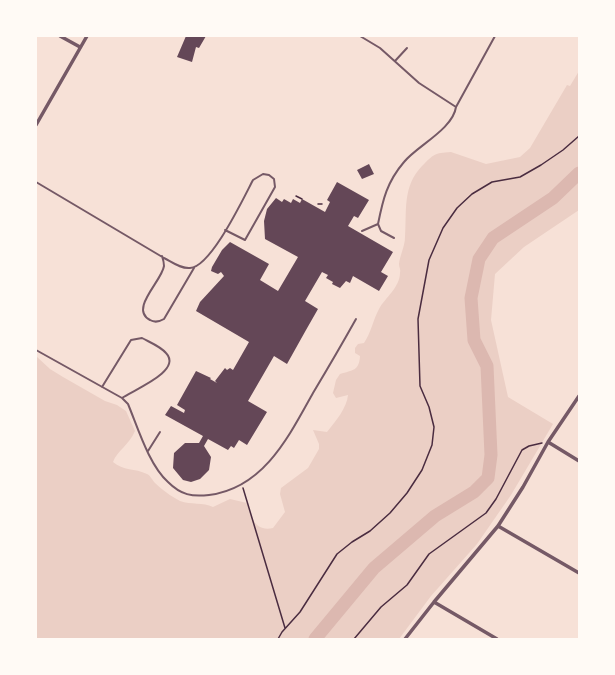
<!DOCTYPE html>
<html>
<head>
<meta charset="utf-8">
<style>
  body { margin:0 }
  #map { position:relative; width:615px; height:675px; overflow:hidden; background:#f7e1d7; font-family:"Nunito Sans",sans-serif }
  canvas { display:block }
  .frame { position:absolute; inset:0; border:37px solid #fffaf5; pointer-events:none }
</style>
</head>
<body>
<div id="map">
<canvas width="615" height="675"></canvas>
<div class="frame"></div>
</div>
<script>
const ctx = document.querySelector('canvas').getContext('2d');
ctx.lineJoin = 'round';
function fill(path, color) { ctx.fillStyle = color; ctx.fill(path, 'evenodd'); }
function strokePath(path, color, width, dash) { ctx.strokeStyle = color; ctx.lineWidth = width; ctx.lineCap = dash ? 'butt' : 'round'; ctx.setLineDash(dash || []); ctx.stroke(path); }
const green = new Path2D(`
  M 579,71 L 579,210 L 524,247 L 495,274 L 491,320 L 508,397 L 553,424 L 511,495 L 477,544 L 431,596 L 399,639 L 36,639 L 36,356 L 50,369 L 63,377 L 105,401 L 117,405 L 126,411 L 135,431 C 129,445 117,451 113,462 C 123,471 135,468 147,474 C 151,476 152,480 155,483 C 161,489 172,497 180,501 C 191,505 203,502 213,507 L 230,499 L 247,503 C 251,517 255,532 273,528 L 285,512 L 280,494 L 281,488 L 308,468 L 319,449 L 319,444 L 313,430 L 327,432 C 335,422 347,408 348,395 L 336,398 L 333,393 L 336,380 L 340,374 C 353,370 359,371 360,356 L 355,353 L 355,348 L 358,344 L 364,343 C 371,333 373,320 379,309 C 385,298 400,287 400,273 C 401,270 399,267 399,264 C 400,255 405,246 405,237 C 407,211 402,187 422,166 C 434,154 434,153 451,152 L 486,164 L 520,157 L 530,148 L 567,85 L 570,86 Z`);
const river = new Path2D(`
  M 315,639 L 374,568 L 435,516 L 474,492 L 488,478 L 491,455 L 487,366 L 474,340 L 471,298 L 479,259 L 493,238 L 553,198 L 579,173`);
const building = new Path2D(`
  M 186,36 L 206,36 L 199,48 L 196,47 L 192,62 L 177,57 Z
  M 369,164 L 374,174 L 362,179 L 357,170 Z
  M 337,182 L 369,200 L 358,218 L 354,216 L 348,226 L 393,252 L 381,272 L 388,276 L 379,291 L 353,276 L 350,283 L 346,281 L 340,288 L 332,284 L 333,282 L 326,278 L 328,275 L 322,272 L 305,301 L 318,309 L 306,330 L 287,364 L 274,356 L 248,401 L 267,412 L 247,445 L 239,440 L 234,448 L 231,446 L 228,450 L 208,439 L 204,446 L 211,457 L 209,470 L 200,479 L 191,482 L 183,480 L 173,468 L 174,453 L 185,443 L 199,443 L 203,436 L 165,415 L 171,406 L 184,413 L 185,410 L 177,405 L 196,371 L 211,378 L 210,379 L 217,383 L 215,381 L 225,368 L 227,370 L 230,368 L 233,370 L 249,342 L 196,311 L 200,302 L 224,276 L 221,272 L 218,274 L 211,271 L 212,267 L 222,250 L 230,242 L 269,264 L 260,280 L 278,291 L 298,257 L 265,239 L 264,221 L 267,209 L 276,198 L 282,202 L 284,199 L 291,203 L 293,199 L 300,203 L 302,199 L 325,212 L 330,202 L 327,200 Z`);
const path = new Path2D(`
  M 296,196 L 302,199
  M 318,204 L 322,204
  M 243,488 L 285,628
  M 278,639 L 282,632 L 300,612 L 337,554 L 352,542 L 370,531 L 390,513 L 407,493 L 422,470 L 432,445 L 434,427 L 429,407 L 420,386 L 418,319 L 429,260 L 443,228 L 457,208 L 472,194 L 492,182 L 520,177 L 541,165 L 563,150 L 579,136
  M 354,639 L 381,607 L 407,585 L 429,554 L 486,513 L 496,499 L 522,450 L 529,446 L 542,443`);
const service = new Path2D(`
  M 360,36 L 380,48 L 419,83 L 456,107 L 495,36
  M 395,61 L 407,48
  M 36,182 L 164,258 C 172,262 181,269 190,268 C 211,267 243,199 253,180 L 263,174 L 269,175 L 274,179 L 275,187 L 245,240 L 225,230
  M 378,224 L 381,231 L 394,238
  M 362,231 L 378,224 C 383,199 387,182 404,162 C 417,146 453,129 456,107
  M 162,256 C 163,259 164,263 164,266 C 162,281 129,309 150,320 C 155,323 159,322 164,319 L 194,268
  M 36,350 L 122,398 L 128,404 C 138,428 149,465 168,482 C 181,495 192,497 209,495 C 264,488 289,436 313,393 C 328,368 342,344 356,319
  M 102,387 L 131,340 L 142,338 C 149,342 160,346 166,353 C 183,371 133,390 122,398
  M 148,451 L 160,432`);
const minor = new Path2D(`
  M 60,36 L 80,47
  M 36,125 L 87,36
  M 548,442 L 579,461
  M 498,526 L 579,573
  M 434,602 L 497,639
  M 405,639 L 434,602 L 498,526 L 523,487 L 548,442 L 579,396`);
fill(green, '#ebcfc5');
strokePath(river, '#dcb8b0', 13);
fill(building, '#644757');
strokePath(path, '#4a2c40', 1.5);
strokePath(service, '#755966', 2);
strokePath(minor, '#755966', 3.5);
</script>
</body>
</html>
